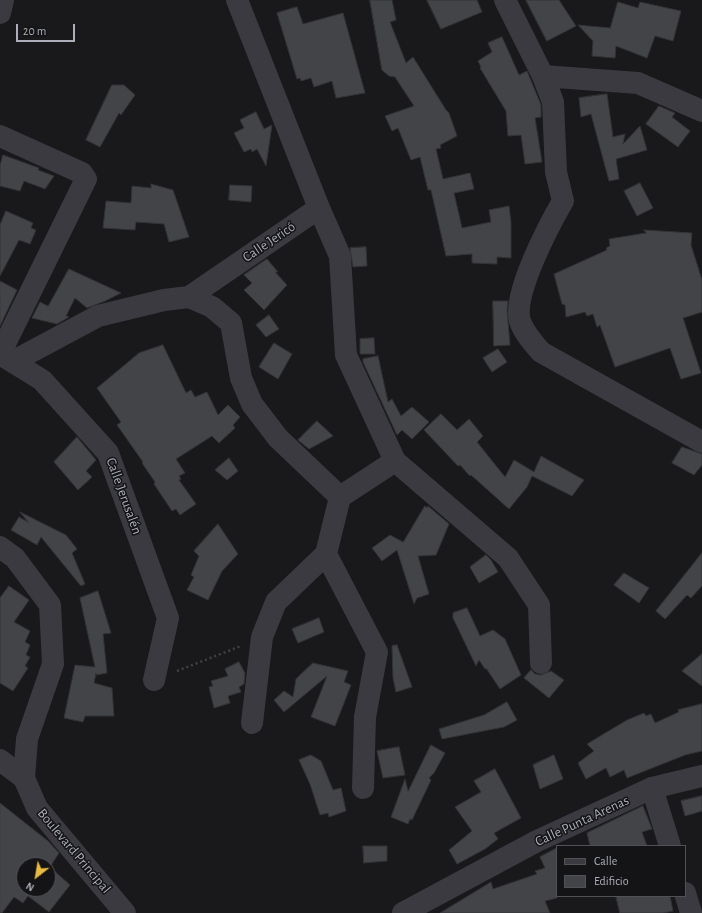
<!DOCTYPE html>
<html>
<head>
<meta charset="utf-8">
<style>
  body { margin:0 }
  #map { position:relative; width:702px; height:913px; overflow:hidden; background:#19191b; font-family:"Alegreya Sans",sans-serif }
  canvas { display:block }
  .legend { position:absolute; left:556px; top:845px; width:130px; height:52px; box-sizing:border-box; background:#141416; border:1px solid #515258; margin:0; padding:5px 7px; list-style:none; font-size:12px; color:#acafba }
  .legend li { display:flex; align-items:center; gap:8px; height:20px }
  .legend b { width:20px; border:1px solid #515258 }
  .north { position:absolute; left:16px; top:857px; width:40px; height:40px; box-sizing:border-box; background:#141416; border:1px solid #515258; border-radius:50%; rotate:211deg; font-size:11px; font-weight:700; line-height:16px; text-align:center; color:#acafba }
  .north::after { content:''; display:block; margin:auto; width:14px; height:18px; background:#ebba40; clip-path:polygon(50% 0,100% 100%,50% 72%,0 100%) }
  .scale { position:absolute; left:16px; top:24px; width:59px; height:18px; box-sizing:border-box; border:2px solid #acafba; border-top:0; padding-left:5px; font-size:12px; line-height:14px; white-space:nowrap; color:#acafba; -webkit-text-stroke:3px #141416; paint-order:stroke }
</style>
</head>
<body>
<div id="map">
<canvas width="702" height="913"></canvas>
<ul class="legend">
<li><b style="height:5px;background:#3a3a40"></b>Calle</li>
<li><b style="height:11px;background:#434448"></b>Edificio</li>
</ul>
<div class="north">N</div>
<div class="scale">20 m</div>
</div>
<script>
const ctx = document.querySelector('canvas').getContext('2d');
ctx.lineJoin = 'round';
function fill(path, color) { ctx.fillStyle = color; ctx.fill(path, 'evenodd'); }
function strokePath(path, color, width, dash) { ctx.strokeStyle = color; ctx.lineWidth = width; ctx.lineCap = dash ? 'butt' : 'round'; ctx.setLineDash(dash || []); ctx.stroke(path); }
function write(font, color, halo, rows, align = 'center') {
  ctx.font = font + ' "Alegreya Sans",sans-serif'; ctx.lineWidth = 3; ctx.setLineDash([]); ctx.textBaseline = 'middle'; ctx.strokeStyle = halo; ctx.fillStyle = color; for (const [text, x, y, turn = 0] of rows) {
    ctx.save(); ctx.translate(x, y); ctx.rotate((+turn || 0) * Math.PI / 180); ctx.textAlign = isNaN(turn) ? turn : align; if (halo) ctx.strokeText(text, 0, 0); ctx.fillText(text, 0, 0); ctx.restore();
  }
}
const building = new Path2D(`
  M 370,0 L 392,0 L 396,20 L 390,22 L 406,63 L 413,57 L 446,110 L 449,113 L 457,136 L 440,145 L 441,148 L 436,149 L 443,179 L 470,173 L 474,189 L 454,193 L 462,228 L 491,222 L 489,210 L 509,206 L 511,222 L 511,258 L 497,257 L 497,264 L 472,263 L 472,254 L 446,256 L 431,190 L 428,190 L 420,157 L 411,160 L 398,128 L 392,131 L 385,116 L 414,106 L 395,77 L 389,76 L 382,70 Z
  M 427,0 L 477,0 L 482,12 L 441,29 Z
  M 526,0 L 559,0 L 576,26 L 547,41 Z
  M 618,2 L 638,8 L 640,2 L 681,11 L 673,41 L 655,36 L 647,58 L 616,46 L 615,58 L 592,56 L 593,41 L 578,25 L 610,28 Z
  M 297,7 L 303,24 L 343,13 L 365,93 L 336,98 L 332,81 L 314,87 L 311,78 L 301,81 L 300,78 L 297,79 L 277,13 Z
  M 502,37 L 519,75 L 527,71 L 541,105 L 541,117 L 535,118 L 542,162 L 525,164 L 521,135 L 508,136 L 506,111 L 480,68 L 481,67 L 478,61 L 492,52 L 488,43 Z
  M 112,85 L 124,85 L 135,95 L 121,115 L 119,113 L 100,147 L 86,140 Z
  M 607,94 L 613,137 L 625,134 L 623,144 L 640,126 L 647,150 L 616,159 L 619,179 L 609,181 L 591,114 L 581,117 L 579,98 Z
  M 659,106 L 675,113 L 672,117 L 690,131 L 678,147 L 646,124 Z
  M 256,112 L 264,129 L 272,125 L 266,166 L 257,149 L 252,152 L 251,149 L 244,152 L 234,133 L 244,128 L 240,120 Z
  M 3,155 L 39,168 L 38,170 L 54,176 L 45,189 L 24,181 L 20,191 L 0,186 L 0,166 Z
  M 640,183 L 653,208 L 637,216 L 624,191 Z
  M 151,184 L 173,190 L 189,237 L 169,242 L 164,224 L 136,222 L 135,230 L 103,228 L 106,201 L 131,203 L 132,186 L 151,188 Z
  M 230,185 L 252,186 L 251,202 L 229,200 Z
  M 6,211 L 33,223 L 31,228 L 36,230 L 30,244 L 19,240 L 0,276 L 0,225 Z
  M 644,230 L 692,233 L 691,245 L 702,280 L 702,312 L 683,318 L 701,373 L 681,379 L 670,348 L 615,367 L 600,325 L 597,327 L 593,314 L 587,316 L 585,312 L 566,317 L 565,305 L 562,304 L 554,274 L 607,250 L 606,248 L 610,246 L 609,239 L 646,233 Z
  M 366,247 L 367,266 L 353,267 L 350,248 Z
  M 267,259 L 278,272 L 275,272 L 287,285 L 264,310 L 244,290 L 252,283 L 244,275 Z
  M 69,269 L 121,293 L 105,301 L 87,308 L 75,298 L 66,316 L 69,317 L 57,324 L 32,318 L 40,302 L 48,306 Z
  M 0,281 L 17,290 L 0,326 Z
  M 493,301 L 508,301 L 507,310 L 510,345 L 494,346 Z
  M 269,315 L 279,329 L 266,337 L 256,325 Z
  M 374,338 L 375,354 L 360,354 L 360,339 Z
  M 274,343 L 292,354 L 278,379 L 259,367 Z
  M 163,345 L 186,393 L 191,390 L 195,397 L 207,392 L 218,415 L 228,405 L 240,417 L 233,425 L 235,428 L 219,443 L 212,436 L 176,459 L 185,473 L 179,476 L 181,479 L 179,480 L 196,504 L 180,515 L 176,509 L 172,511 L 154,484 L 155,482 L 142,463 L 143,462 L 117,425 L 121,422 L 97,388 L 139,353 Z
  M 498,349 L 507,362 L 492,372 L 483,358 Z
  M 378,356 L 388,402 L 392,399 L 401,416 L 412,407 L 429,422 L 412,439 L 402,430 L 397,435 L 363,362 L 363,359 Z
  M 441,414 L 457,430 L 469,419 L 483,436 L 477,442 L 505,477 L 514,460 L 534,472 L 541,456 L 584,480 L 572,496 L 532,476 L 527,487 L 509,509 L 471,475 L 470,476 L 460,465 L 458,466 L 424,430 Z
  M 317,421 L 333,436 L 309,449 L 298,440 Z
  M 77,437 L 96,460 L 86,471 L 92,477 L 78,490 L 54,462 Z
  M 682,447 L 702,454 L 702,465 L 694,475 L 672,463 Z
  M 229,458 L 238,471 L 227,480 L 215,470 Z
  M 425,506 L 427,508 L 428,506 L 449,524 L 436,555 L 418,556 L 429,594 L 417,598 L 414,604 L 397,550 L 382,561 L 372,548 L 390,535 L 403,542 Z
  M 20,512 L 66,535 L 77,549 L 72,553 L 85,584 L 81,586 L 41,537 L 37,545 L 11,530 L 19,517 L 28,522 Z
  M 218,524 L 238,554 L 222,571 L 208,600 L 187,590 L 194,577 L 191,575 L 199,556 L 194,551 Z
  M 702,553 L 702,586 L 691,598 L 687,595 L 665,619 L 656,611 Z
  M 486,555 L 491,560 L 498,572 L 479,583 L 470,567 Z
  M 624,573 L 649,588 L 639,603 L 614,585 Z
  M 9,586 L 29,600 L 14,622 L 30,631 L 25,642 L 30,645 L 26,655 L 30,657 L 25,666 L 28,668 L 13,691 L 0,683 L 0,598 Z
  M 98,591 L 111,633 L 103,634 L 107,673 L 96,675 L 96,673 L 94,683 L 112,688 L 114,716 L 85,716 L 83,722 L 64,718 L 75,665 L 95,667 L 80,598 Z
  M 467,608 L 480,636 L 493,630 L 505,639 L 521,675 L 500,689 L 486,668 L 485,669 L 479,660 L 476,666 L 453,618 L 453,613 Z
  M 319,618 L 324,632 L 298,643 L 292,629 Z
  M 397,645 L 412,687 L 396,692 L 393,678 L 392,646 Z
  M 702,654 L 702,686 L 682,671 Z
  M 239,662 L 245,673 L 244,684 L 239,687 L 241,692 L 228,696 L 230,703 L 214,708 L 209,687 L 213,686 L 211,681 L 228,676 L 225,669 Z
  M 313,663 L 348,671 L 344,682 L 351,685 L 335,726 L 311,717 L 327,676 L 284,712 L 274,700 L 284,691 L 293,697 L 296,679 Z
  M 531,670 L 535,674 L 541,675 L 551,671 L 564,680 L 549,698 L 524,678 Z
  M 507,702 L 517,720 L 504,727 L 442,739 L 439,729 L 484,715 Z
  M 702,704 L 702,751 L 685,755 L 627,778 L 624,770 L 610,777 L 606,768 L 586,779 L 578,763 L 594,751 L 587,744 L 627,720 L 644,713 L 646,716 L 651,714 L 655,723 L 679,712 L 678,710 Z
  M 431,745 L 445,753 L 434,773 L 429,778 L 431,780 L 412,820 L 410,819 L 408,824 L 391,817 L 405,779 L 408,791 Z
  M 399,747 L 405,775 L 383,778 L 377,751 Z
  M 311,755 L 321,761 L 333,790 L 341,788 L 346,811 L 329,817 L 328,813 L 320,815 L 310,784 L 299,760 Z
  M 554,755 L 563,779 L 540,789 L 533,765 Z
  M 495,769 L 521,818 L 494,833 L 498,839 L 485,849 L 457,864 L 449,850 L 472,831 L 455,807 L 481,792 L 474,781 Z
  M 702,796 L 702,811 L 685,816 L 681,801 Z
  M 0,803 L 48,841 L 59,853 L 50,867 L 70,885 L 49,912 L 28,896 L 23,903 L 14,897 L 2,913 L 0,913 ZM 24,865 L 48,865 L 48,889 L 24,889 Z
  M 643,806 L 652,829 L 642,832 L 647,846 L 590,846 L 587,833 Z
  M 363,846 L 387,846 L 387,861 L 364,863 Z
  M 557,848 L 557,898 L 545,901 L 550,913 L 440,913 L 491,882 L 493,889 L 537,874 L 535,871 L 545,868 L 540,857 Z
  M 616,896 L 670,896 L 673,911 L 663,913 L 620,913 Z`);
const path = new Path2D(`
  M 177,671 L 241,646`);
const minor = new Path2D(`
  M 237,0 L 319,208 L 340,256 L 346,355 L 395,461 L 508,558 L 539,605 L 541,663
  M 505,0 L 543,76 L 553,102 L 556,172 L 563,201 C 549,225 512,295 520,321 C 524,333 533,343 541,352 L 702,442
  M 0,13 L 3,0
  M 543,76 L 638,83 L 702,111
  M 0,136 L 82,173 L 86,179 L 0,354
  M 189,297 L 212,307 L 231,323 L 241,378 L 252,404 L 278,438 L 340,497
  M 0,354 L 42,380 L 108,453 L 168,618 L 154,680
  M 14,361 L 98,316 L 164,300 L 189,297 L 319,208
  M 326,554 L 377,652 L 365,717 L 363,788
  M 252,723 L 262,637 L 276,602 L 326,554 L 340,497 L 395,461
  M 0,760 L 24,778
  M 652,788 L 670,846
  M 685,893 L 691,913`);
const tertiary = new Path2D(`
  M 0,547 L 15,558 L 50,605 L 53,664 L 27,739 L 24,778 L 37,808 L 125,913
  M 403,913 L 537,841 L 652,788 L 702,776`);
const streetNames = [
  ["Calle Jericó",269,242,-34],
  ["Calle Jerusalén",124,496,70],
  ["Calle Punta Arenas",582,821,-25],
  ["Boulevard Principal",74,851,50]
];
fill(building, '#434448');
strokePath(building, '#333337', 1);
strokePath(path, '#404147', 2.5, [2, 3]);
strokePath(minor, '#3a3a40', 22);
strokePath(tertiary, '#3a3a40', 22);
write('14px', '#acafba', '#141416', streetNames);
</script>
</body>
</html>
